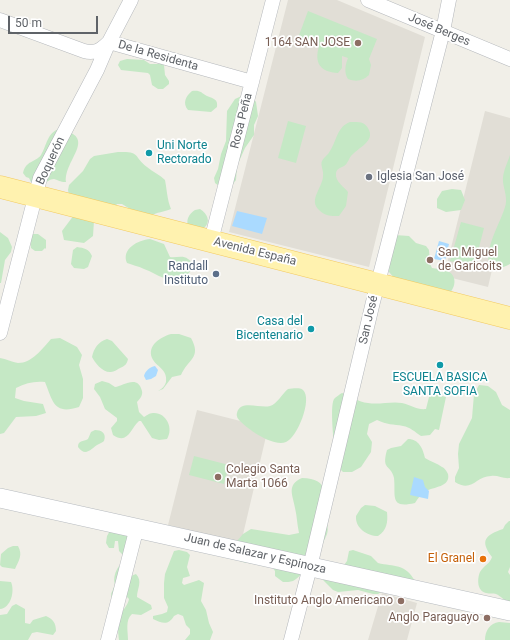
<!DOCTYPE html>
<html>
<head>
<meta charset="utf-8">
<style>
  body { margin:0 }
  #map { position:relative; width:510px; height:640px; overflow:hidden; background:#f1efe8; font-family:Roboto,sans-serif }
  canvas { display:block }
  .scale { position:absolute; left:8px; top:16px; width:90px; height:18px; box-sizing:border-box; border:2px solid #5f6368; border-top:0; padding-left:5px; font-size:12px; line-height:14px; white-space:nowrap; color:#5f6368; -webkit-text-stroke:3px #fff; paint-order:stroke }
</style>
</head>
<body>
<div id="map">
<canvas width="510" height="640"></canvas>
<div class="scale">50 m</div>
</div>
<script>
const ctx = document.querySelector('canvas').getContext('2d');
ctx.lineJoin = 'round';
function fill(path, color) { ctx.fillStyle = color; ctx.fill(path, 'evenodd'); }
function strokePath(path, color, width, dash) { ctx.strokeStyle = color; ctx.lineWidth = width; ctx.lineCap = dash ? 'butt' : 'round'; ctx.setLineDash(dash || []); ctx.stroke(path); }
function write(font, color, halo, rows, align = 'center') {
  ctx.font = font + ' Roboto,sans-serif'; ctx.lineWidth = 3.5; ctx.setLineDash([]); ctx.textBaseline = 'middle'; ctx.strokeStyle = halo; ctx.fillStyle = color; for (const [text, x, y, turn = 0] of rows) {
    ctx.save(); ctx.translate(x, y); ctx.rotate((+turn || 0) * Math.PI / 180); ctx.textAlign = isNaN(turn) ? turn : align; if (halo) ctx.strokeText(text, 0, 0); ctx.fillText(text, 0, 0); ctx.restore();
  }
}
const education = new Path2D(`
  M 288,0 L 337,0 L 425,37 L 369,267 L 229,232 Z
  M 485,111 L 510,118 L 510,192 L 488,287 L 444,276 Z
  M 197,410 L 268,428 L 241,543 L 168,525 Z
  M 382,593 L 417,603 L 407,640 L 368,640 Z`);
const green = new Path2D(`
  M 308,11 L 377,39 L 369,59 L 371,65 L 369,75 C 363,81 356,82 348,79 C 344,73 345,65 348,58 L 342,56 L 342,68 L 338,73 C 320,72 314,63 319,46 L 298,38 Z
  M 127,59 L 144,60 L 150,64 L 162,64 L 164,65 L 165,75 L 169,81 L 169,84 L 163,89 L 158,89 L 152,85 L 150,75 L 148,73 L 121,70 L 118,65 L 120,61 Z
  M 192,91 C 201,90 201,93 207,96 C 214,99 218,99 217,107 L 211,112 L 188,110 C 182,103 186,96 192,91 Z
  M 244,95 L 253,98 L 256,102 L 258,116 L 254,125 L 254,135 L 245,148 L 237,166 L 236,180 L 233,184 L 219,186 L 215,183 L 214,178 L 218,169 L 221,154 L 226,141 L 227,111 L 235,99 Z
  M 288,121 L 306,126 L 296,163 L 278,158 Z
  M 350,122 C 359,122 365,121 369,130 C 374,141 360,147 353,154 C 349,157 348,164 344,166 C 340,168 336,169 336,174 C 335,181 344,187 348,192 L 346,206 L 339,216 C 330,216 325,216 319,210 C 308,200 323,187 323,176 C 324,171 320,165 322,161 C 324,157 328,155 330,151 C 337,140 337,127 350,122 Z
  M 59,129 C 99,137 64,159 66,182 C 59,182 59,180 54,179 C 49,179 48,182 45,183 C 40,185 36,183 31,182 L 29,178 L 26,177 L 23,173 C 26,160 35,163 41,155 C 47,145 47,133 59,129 Z
  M 118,152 C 141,151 133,156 147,167 C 153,172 160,175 165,180 C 167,190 167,199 171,209 C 164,212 157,212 150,216 L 135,212 L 122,204 L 117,204 L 112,212 L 69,195 L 68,190 L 69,185 L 83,171 L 90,159 L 94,156 Z
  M 510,155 L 510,264 C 503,268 497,269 490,267 C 483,250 500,224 505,207 C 508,199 504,190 503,182 C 502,173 507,164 510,155 Z
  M 452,189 L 461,190 L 465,200 L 461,210 L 446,212 L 437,208 L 437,199 L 442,191 Z
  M 200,209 C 208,214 211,222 204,228 L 188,226 C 186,219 189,214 195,210 Z
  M 74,215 L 94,221 L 93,236 L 84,243 L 64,240 L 62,231 Z
  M 461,222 L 484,228 L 474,267 L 450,261 Z
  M 0,232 L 8,238 L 12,247 L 11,252 L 5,260 L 1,283 L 0,283 Z
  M 33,234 L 38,234 L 46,240 L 46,249 L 45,248 L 42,251 L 35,251 L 31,248 L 30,238 Z
  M 395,235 L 409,236 L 416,243 L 426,246 L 429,250 L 430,264 L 432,268 C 436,269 441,269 445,270 C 458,274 456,287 449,294 L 395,279 L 389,272 L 390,257 Z
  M 150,239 L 164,244 L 170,257 C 176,258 183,255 188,259 C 197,264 190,275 183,277 C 178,278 169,279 164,278 C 157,276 151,271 144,269 C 138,266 132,265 127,263 C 121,249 138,240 150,239 Z
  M 77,247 C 84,248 89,249 92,256 L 88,267 L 84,269 L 74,268 L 71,264 L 73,250 Z
  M 171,334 L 179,334 L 191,338 C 202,358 188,359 181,375 L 172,377 L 163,389 L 158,391 C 162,389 165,386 166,382 C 168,369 156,367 152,358 C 147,345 161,337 171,334 Z
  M 60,338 L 77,347 L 82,355 L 79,365 L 83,379 L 83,398 L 79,407 C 54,415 53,402 45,382 C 34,381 26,383 16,388 L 15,398 L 24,401 L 43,404 L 46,413 L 36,416 L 16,417 L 4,433 L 0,434 L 0,358 C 6,359 12,362 18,363 C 32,363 42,349 51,339 Z
  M 107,339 L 112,341 L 128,359 C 127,364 125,366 120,368 C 118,369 114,372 111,372 C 103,373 95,363 92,357 C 94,348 98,342 107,339 Z
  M 102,381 L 109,383 L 115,387 C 123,386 138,374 142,391 C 143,395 140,399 137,402 L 139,412 L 144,417 C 146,416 149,413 153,413 C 166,412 174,428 167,439 L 159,440 L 152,438 L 141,421 L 139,421 C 130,429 128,445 113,435 L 111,428 L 117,421 L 117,418 L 105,409 L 100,397 L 94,389 L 95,384 Z
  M 479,385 L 488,386 L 496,392 L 502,405 L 510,410 L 510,478 C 503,479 498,475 491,476 C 476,476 472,493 455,482 L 455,477 L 459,468 L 458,454 L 459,444 L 472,418 L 474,394 Z
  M 288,389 C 292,389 299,387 303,390 C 313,399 297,438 286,442 C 273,447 249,430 240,421 C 238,419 236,416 237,413 C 240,399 261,409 270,406 C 277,404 282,394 288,389 Z
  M 342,393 C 351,396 358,402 368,403 C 379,405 391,401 402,403 C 411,405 417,410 426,409 L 430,393 L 446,397 L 439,430 L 435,429 L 430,435 L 421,436 C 415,432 410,427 403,426 C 393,424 387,425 377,420 L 369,424 L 367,434 L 372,442 L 371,452 L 361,467 L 352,472 L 343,472 L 336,465 C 335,453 329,407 334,399 C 336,397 340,394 342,393 Z
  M 95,430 C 101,430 107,433 104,441 C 103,442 101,443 99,444 C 91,448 86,458 78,447 C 78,440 83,442 88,439 L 91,432 Z
  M 408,439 C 419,439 423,449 425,458 C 431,462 437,463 442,467 C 445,468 447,472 448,474 C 451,487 433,487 426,491 C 421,494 418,498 415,503 C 389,509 396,496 394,478 C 391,464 381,471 387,450 L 391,448 L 401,446 Z
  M 194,456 L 229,465 L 224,484 L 189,475 Z
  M 302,478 C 330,479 324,494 326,515 C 326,521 329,528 327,534 C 323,545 304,576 293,581 C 290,582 287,582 283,582 L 275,576 L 275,571 L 272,567 L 242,562 L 238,560 L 237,541 L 243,534 L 251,529 L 289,535 L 299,533 C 297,524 297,516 295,508 C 293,495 286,485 302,478 Z
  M 365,505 L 375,506 L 387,512 C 388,522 387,530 378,536 C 367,536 355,528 356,516 L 361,508 Z
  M 509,521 L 510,521 L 510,567 L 508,572 L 510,575 L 510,602 C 503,600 502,597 496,594 C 493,593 490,594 486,593 C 477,591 477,579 480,572 C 484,565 490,564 492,557 C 479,540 486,535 503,529 L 505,525 Z
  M 111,529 L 128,534 L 124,556 L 119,551 L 118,541 L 115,541 L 114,548 L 109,548 L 106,543 L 107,536 Z
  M 13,546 L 18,546 C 23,555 19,560 15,569 L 2,567 L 0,565 L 1,554 L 8,548 Z
  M 179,550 L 187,552 L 190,555 L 187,567 L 190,576 L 183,578 L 182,583 L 184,585 L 199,580 L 204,583 L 201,601 L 206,610 L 209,623 L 213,632 L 210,640 L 185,640 L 190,634 L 190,629 L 186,625 L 183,616 L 178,614 L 174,616 C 168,626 162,623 153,619 L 153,616 L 162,614 L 167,612 L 168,607 L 164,598 L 164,583 L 165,574 L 174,551 Z
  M 353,550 L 371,556 L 378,563 C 394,567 405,563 415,581 L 386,589 L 378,594 L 373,594 L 358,590 L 338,592 L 333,590 L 323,580 L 323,575 L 344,565 L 347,561 L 349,551 Z
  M 119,566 L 124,567 L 131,576 L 136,574 C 143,581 137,589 137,597 L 151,605 L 152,609 L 141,615 L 132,614 C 125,620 128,631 128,640 L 119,640 C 118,632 117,621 121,614 C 124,608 128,605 129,599 L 125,595 L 112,599 L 111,594 L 115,585 C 113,578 115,572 119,566 Z
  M 0,581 L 11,582 C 15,591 11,608 0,609 Z
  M 16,604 L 25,609 L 25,623 L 30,624 L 33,620 L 46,616 C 53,619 56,623 56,631 L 53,635 L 37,632 L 32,633 L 28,640 L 0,640 L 0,615 L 7,614 L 12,606 Z
  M 499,622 L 510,623 L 510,640 L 485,640 C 485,631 490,623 499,622 Z`);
const water = new Path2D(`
  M 237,211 L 267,218 L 262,234 L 232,226 Z
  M 439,241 L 449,244 L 445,261 L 434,259 Z
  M 155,366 L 158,370 L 156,376 L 151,379 L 146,380 L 144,376 C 145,371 150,367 155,366 Z
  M 414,477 L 423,480 L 425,487 L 429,491 L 428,499 L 410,495 Z`);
const street = new Path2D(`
  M 368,0 L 510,59
  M 0,20 L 84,51 C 95,54 101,50 109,42 L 252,82
  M 211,241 L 273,0
  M 0,333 L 40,178 L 97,70 L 109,42 L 131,0
  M 108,640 L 137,527
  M 291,640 L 310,567 L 373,302 L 443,31 L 449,0`);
const secondary = new Path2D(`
  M 0,498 L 510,611`);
const primary = new Path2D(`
  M 0,187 L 510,318`);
const markers = [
  [358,43,4,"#8d6e63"],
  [149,153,4,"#0f9aa8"],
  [369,177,4,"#6b7280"],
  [430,260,4,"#8d6e63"],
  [216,274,4,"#5c6f8a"],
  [311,329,4,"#0f9aa8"],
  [440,365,4,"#0f9aa8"],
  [218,477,4,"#8d6e63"],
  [483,559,4,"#e8710a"],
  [401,601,4,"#8d6e63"],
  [487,618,4,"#8d6e63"]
];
const streetNames = [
  ["José Berges",439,30,23],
  ["De la Residenta",158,56,16],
  ["Rosa Peña",242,121,-76],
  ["Boquerón",51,161,-65],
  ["Avenida España",255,252,14],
  ["San José",369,320,-77],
  ["Juan de Salazar y Espinoza",255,554,13]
];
const educationNames = [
  ["1164 SAN JOSE",350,43],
  ["San Miguel",438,253,"left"],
  ["de Garicoits",438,267,"left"],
  ["Colegio Santa",226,470,"left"],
  ["Marta 1066",226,484,"left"],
  ["Instituto Anglo Americano",393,601],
  ["Anglo Paraguayo",479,618]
];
const cultureNames = [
  ["Uni Norte",157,146],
  ["Rectorado",157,160],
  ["Casa del",303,322,"right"],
  ["Bicentenario",303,336,"right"],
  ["ESCUELA BASICA",440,378,"center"],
  ["SANTA SOFIA",440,392,"center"]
];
const worshipNames = [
  ["Iglesia San José",377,177]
];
const serviceNames = [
  ["Randall",208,267],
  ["Instituto",208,281]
];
const foodNames = [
  ["El Granel",475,559]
];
fill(education, '#e1ded6');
fill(green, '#c5e8c5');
fill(water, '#aadaff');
strokePath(street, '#b5b8bc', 15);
strokePath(secondary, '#b6babf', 20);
strokePath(primary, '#f2c960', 23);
strokePath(street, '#fff', 14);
strokePath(secondary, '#fff', 19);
strokePath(primary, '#fff2af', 22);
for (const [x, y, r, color] of markers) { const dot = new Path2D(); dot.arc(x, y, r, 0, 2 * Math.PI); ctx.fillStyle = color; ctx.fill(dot); strokePath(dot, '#fff', 1.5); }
write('12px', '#5f6368', '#fff', streetNames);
write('12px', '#785e54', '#fff', educationNames, 'right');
write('12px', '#0d838f', '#fff', cultureNames, 'left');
write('12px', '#5b616d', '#fff', worshipNames, 'left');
write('12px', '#4e5e75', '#fff', serviceNames, 'right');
write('12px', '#c56008', '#fff', foodNames, 'right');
</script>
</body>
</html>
